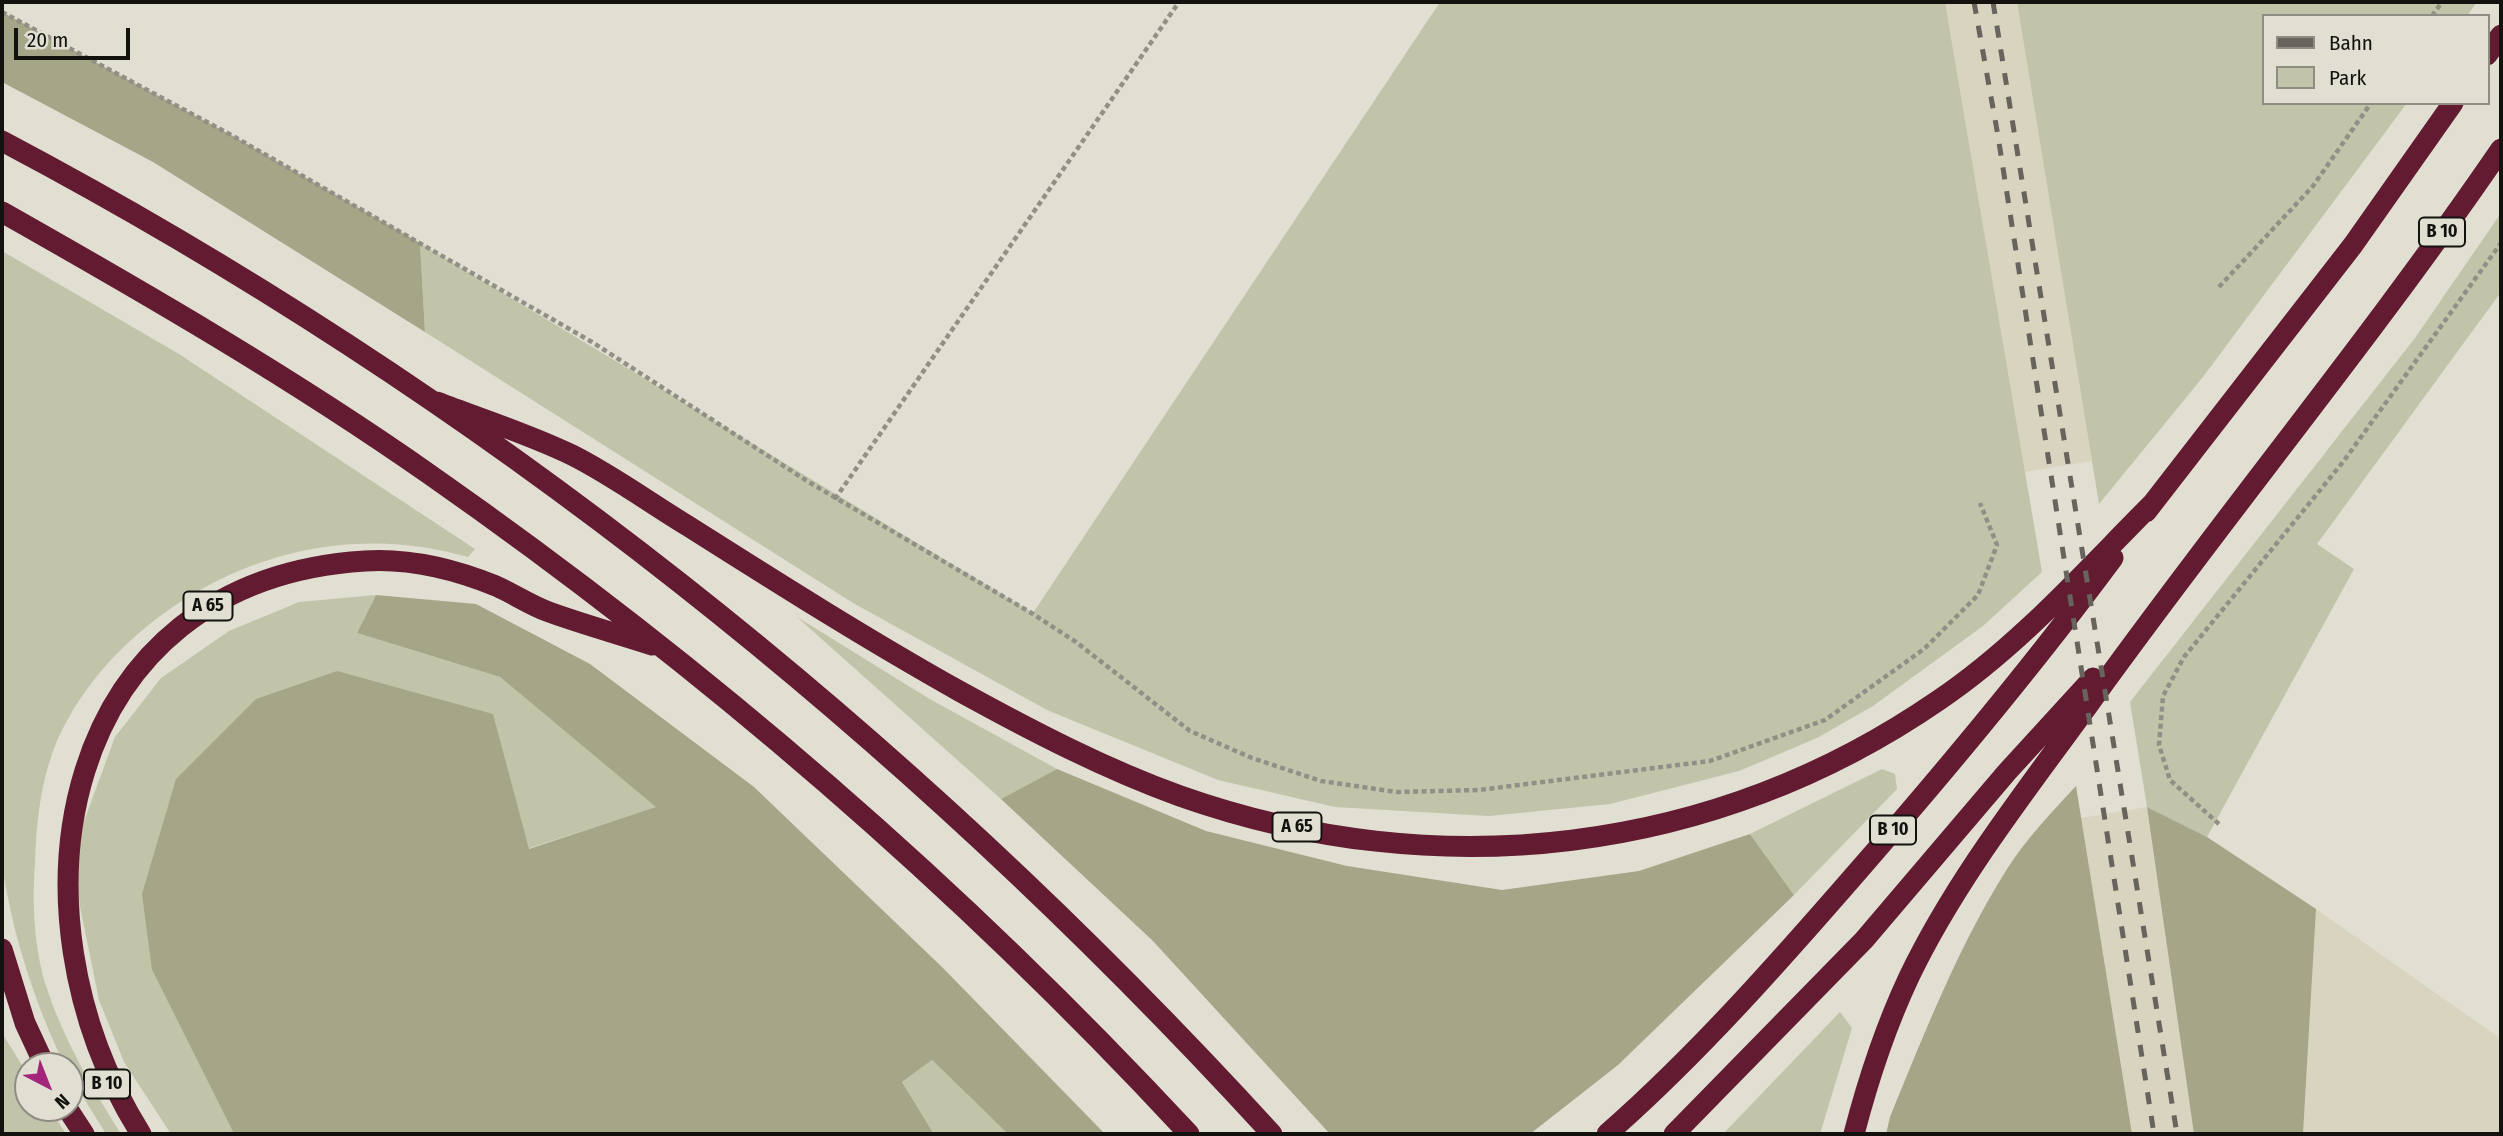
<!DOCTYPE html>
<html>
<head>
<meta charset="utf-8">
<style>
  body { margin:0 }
  #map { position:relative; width:2503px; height:1136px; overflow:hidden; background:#e1ded2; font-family:"Fira Sans Condensed",sans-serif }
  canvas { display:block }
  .frame { position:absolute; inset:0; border:4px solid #13120e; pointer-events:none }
  .legend { position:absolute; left:2262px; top:14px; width:228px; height:91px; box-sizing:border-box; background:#e1ded2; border:2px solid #8f8c84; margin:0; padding:9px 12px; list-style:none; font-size:21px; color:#13120e }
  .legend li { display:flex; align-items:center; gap:14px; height:35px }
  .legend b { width:35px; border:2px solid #8f8c84 }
  .north { position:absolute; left:14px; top:1052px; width:70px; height:70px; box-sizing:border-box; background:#e1ded2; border:2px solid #8f8c84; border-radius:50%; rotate:138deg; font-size:19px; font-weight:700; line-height:28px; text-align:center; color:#13120e }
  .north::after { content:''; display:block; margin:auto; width:24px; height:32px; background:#a22579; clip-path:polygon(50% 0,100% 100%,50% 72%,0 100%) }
  .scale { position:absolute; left:14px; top:28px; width:116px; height:32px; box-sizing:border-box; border:4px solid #13120e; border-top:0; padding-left:9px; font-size:21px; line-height:24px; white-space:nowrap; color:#13120e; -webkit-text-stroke:5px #e1ded2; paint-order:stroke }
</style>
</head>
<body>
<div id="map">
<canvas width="2503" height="1136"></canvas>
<div class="frame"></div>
<ul class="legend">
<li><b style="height:9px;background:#66645d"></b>Bahn</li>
<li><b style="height:19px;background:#c2c4aa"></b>Park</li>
</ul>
<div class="north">N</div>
<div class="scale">20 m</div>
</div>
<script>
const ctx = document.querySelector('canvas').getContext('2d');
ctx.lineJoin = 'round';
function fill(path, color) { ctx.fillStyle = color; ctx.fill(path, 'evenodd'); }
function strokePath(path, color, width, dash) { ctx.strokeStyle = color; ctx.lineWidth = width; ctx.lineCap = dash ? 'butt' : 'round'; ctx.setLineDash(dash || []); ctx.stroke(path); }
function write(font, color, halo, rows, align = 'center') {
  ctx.font = font + ' "Fira Sans Condensed",sans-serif'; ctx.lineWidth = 7; ctx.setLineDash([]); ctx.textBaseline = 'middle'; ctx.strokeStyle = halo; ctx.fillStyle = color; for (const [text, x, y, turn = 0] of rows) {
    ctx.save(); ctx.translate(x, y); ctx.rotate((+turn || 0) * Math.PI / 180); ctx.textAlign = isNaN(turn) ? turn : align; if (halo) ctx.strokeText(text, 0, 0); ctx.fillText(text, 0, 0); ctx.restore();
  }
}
const built = new Path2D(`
  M 1945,2 L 2017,2 L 2092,461 L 2025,472 Z
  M 2147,807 L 2194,1134 L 2132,1134 L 2081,818 Z
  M 2316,909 L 2501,1039 L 2501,1134 L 2303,1134 Z`);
const green = new Path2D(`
  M 1440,2 L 1945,2 L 2042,572 L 1983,626 L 1873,706 L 1817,738 L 1739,771 L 1610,804 L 1489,816 L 1335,807 L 1218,780 L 1047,710 L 853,603 L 425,332 L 420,243 L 1033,613 Z
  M 2017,2 L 2477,2 L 2467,16 L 2263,16 L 2263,103 L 2407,103 L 2203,377 L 2099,504 Z
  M 2501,213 L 2501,292 L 2317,544 L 2354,569 L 2207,837 L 2147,807 L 2130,702 L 2415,338 Z
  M 2,251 L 179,354 L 475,549 L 468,557 C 385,533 299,541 221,579 C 149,614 81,676 52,754 C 40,788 36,826 35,863 C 32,904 34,949 47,989 C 64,1040 92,1088 121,1134 L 106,1134 L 70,1076 L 70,1066 L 65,1066 C 34,1001 13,936 2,865 Z
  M 376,595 L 357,633 L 500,677 L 657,807 L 152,970 L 234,1134 L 171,1134 L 124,1062 L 99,1000 L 76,887 L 80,832 L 115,737 L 161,678 L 229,631 L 299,602 Z
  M 797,617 L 928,698 L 1057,769 L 1001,799 Z
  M 1882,769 L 1895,774 L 1897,789 L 1794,895 L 1750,834 Z
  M 1840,1012 L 1852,1028 L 1820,1134 L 1723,1134 Z
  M 2,1033 L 28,1075 L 28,1108 L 49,1108 L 66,1134 L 2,1134 Z
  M 932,1060 L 1008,1134 L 934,1134 L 902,1082 Z`);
const forest = new Path2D(`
  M 2,12 L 233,136 L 420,243 L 425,332 L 153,162 L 2,82 Z
  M 376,595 L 476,604 L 590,664 L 754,787 L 943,968 L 1105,1134 L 1008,1134 L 932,1060 L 902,1082 L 934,1134 L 234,1134 L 152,970 L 142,894 L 176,779 L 256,699 L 337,671 L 493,714 L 529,849 L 656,807 L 500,677 L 357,633 Z
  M 1057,769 L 1206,831 L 1347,866 L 1502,890 L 1639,871 L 1750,834 L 1794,895 L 1618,1065 L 1530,1134 L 1330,1134 L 1153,941 L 1001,799 Z
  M 2076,786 L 2132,1134 L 1886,1134 L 1890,1117 C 1925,1032 1958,947 2007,869 C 2026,839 2052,812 2076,786 Z
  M 2147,807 L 2207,837 L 2316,909 L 2303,1134 L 2194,1134 Z`);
const path = new Path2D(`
  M 2,12 L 233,136 L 592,342 L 807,481 L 1033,614 L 1076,642 L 1190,731 L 1252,758 L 1321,781 L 1397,792 L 1479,790 L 1710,761 L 1825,720 L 1924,649 L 1978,595 L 1997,545 L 1980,503
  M 2432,16 L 2442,2
  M 2219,287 L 2313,186 L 2371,103
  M 835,499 L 1179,2
  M 2219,824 L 2170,780 L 2159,745 L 2163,696 L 2184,657 L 2343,462 L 2501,243`);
const highway = new Path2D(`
  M 2487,55 L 2501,35
  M 2,141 C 481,394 907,735 1272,1134
  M 2,212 C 147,294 292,378 429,474 C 705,667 960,887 1189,1134
  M 437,402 C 481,419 529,434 572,455 C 612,475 650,503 688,526 C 778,583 868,640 961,692 C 1032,731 1105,769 1180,796 C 1438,887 1714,855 1939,700 C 2019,646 2085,571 2153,503
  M 2146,512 L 2353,245 L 2453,103
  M 2,949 L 25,1023 L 45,1066
  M 67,1108 L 84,1134
  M 141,1134 C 0,910 58,580 365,561 C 410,558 454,569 496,586 C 514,594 530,605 549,612 C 582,624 618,634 652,645
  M 1607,1134 C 1698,1054 1779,962 1859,870 C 1947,769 2033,666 2113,558
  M 1674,1134 L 1864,940 L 2007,772 L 2093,678
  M 1854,1134 C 1868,1080 1885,1028 1909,977 C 1956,879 2026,791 2089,704 C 2223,517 2371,339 2501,149`);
const rail = new Path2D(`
  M 1974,2 L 1998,136 L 2154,1134
  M 1993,2 L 2177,1134`);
const shields = [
  [2442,232,46],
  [208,606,49],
  [1297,827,49],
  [1893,830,46],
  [107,1084,46]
];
const shieldNames = [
  ["B 10",2442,232],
  ["A 65",208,606],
  ["A 65",1297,827],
  ["B 10",1893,830],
  ["B 10",107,1084]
];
fill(built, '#d8d4c0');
fill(green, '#c2c4aa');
fill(forest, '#a4a687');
strokePath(path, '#918f86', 4.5, [5, 3.5]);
strokePath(highway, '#621b31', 21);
strokePath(rail, '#66645d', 5, [12, 12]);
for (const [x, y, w] of shields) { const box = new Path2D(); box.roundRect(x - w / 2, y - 14.5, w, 29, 5); ctx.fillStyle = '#e1ded2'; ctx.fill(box); strokePath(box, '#13120e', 2); }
write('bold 18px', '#13120e', null, shieldNames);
</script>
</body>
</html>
